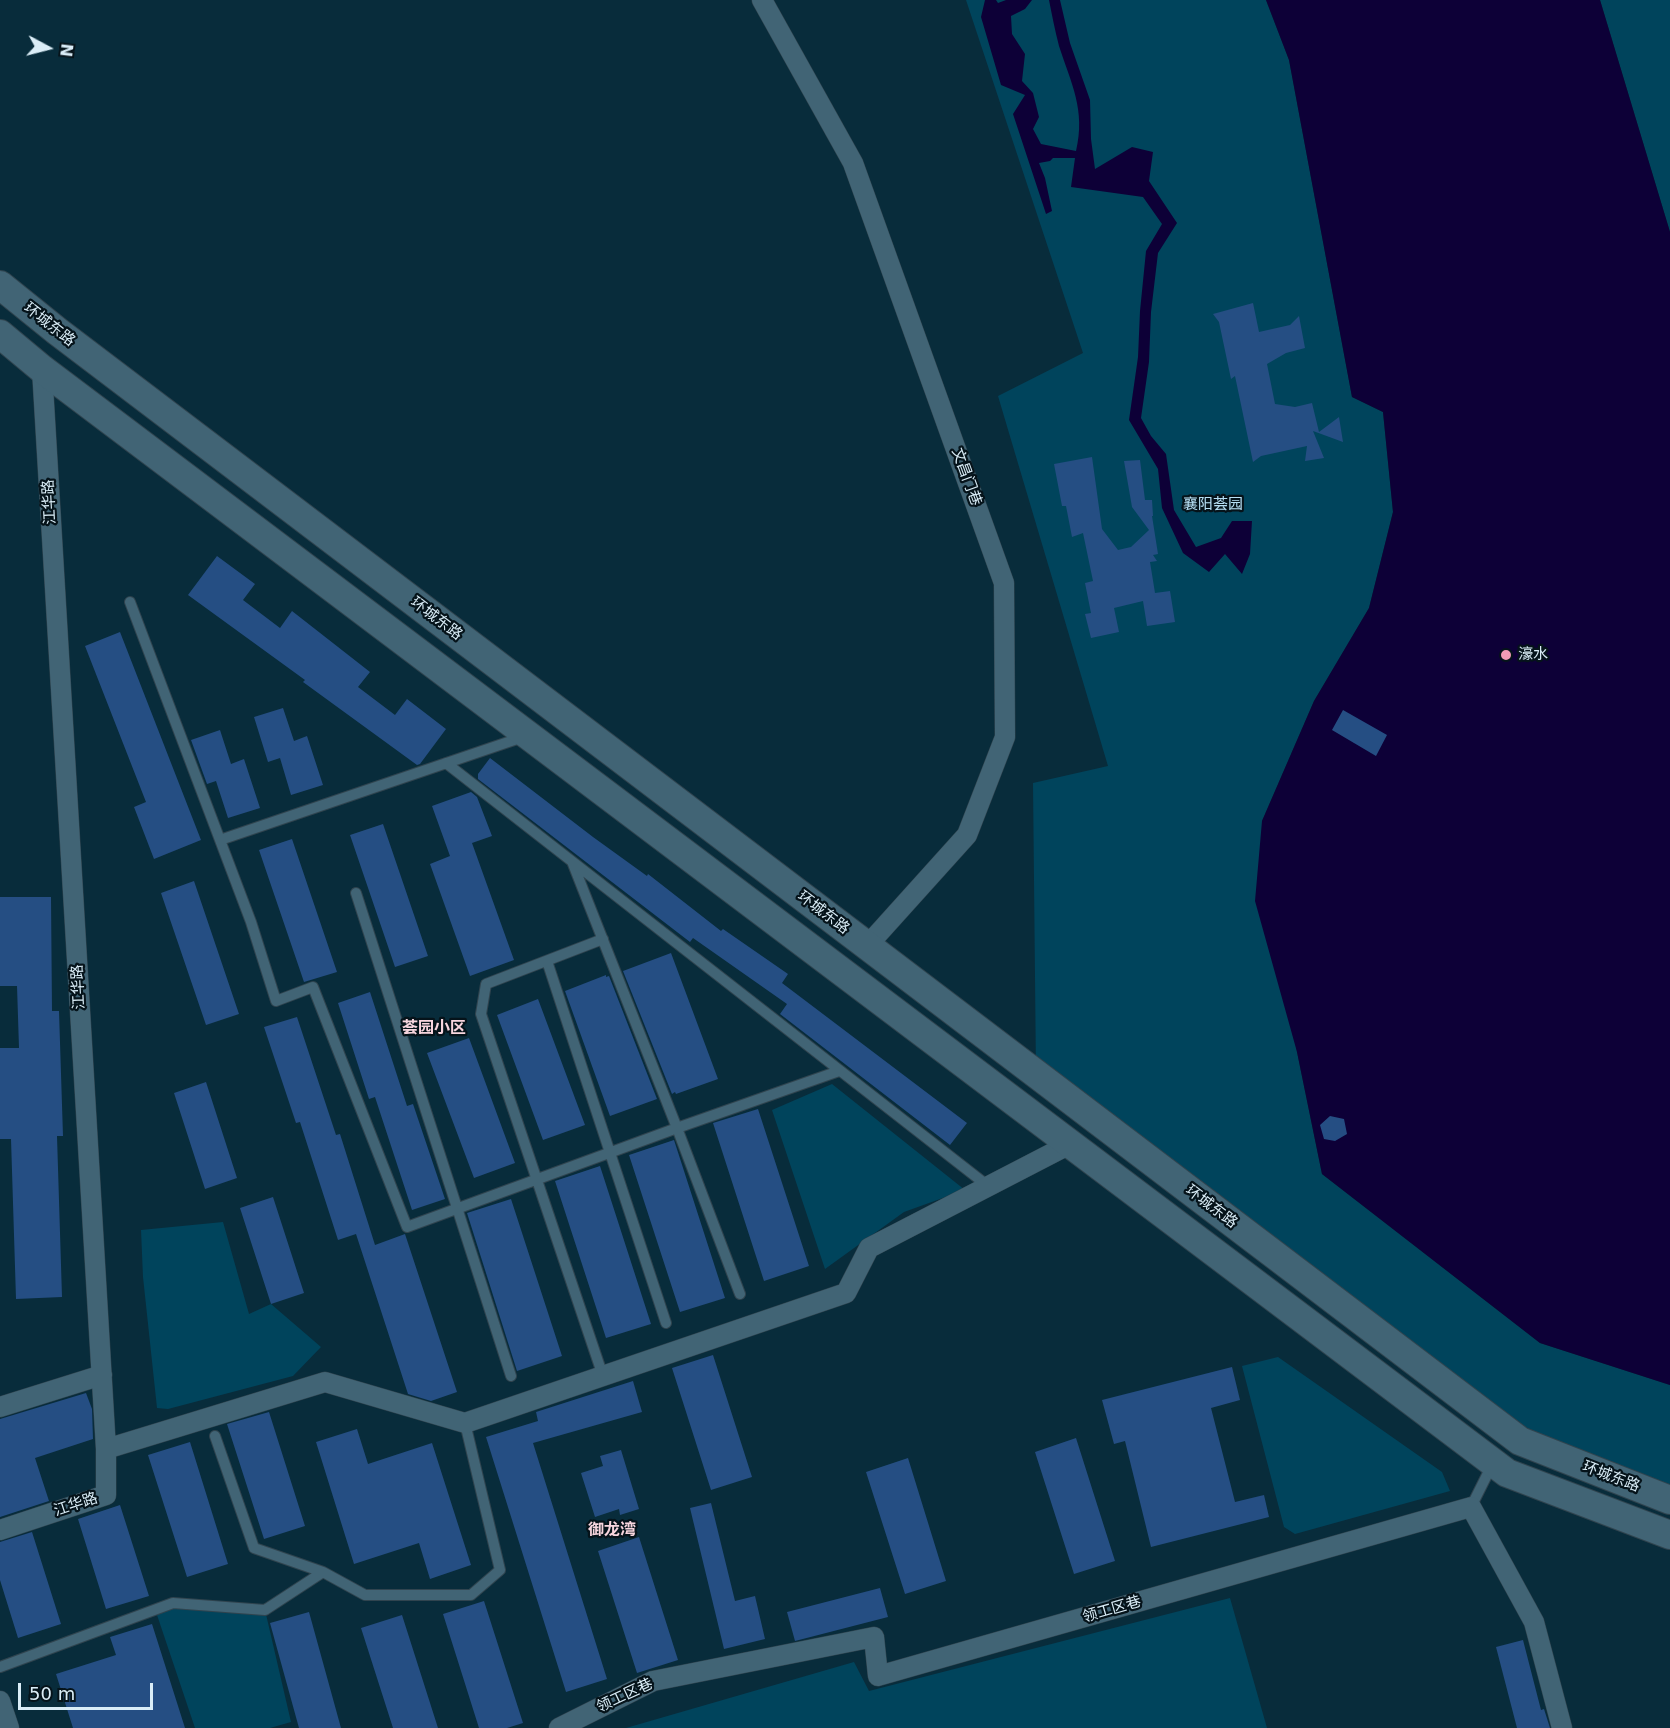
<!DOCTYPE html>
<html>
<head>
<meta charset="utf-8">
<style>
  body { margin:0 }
  #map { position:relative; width:1670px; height:1728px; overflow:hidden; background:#082c3b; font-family:"DejaVu Sans",sans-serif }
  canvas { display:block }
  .north { position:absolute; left:18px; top:18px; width:60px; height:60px; -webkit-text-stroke:4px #05131a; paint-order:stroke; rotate:97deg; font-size:16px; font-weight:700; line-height:24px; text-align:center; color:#daedf7 }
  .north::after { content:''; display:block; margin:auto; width:21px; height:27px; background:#daedf7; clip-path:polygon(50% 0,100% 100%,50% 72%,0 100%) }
  .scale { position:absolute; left:18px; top:1683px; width:135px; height:27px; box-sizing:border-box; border:3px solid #daedf7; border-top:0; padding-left:8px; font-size:18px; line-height:21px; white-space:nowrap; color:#daedf7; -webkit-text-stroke:4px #05131a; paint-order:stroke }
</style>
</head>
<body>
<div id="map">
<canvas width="1670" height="1728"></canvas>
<div class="north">N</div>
<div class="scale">50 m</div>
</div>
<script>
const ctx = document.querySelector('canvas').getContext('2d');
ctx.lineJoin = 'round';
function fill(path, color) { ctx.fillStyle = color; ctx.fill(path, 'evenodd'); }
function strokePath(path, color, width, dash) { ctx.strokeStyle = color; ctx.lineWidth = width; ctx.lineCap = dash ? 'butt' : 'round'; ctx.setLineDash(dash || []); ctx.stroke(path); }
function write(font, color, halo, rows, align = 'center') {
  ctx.font = font + ' "DejaVu Sans","Noto Sans SC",sans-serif'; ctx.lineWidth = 4.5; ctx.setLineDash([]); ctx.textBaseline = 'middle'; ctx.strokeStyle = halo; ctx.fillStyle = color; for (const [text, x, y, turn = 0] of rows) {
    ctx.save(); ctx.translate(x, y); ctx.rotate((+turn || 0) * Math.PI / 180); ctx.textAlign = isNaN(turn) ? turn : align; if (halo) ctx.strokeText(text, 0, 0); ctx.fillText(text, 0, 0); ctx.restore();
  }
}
const green = new Path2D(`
  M 966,0 L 1266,0 L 1289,60 L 1352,397 L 1383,412 L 1393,512 L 1369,608 L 1314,701 L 1262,821 L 1297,1052 L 1322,1174 L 1540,1343 L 1670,1385 L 1670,1500 L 1520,1441 L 1036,1074 L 1033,783 L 1108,766 L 998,396 L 1083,353 Z
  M 1600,0 L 1670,0 L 1670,232 Z
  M 832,1084 L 965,1190 L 904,1212 L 825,1269 L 772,1110 Z
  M 223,1222 L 249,1314 L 271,1304 L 321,1347 L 293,1376 L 168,1409 L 157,1408 L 143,1277 L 141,1230 Z
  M 1278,1357 L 1442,1472 L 1450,1491 L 1295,1534 L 1284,1527 L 1242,1366 Z
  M 1230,1598 L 1267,1728 L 626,1728 L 854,1662 L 869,1691 Z
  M 173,1603 L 265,1610 L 291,1722 L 270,1728 L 195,1728 L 155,1609 Z`);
const water = new Path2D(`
  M 985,0 L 996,0 L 998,3 L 1006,0 L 1032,0 L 1025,9 L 1011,16 L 1012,34 L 1025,54 L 1022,81 L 1033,93 L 1039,117 L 1033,129 L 1041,144 L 1076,151 C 1086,110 1071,83 1059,46 C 1055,31 1052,15 1049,0 L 1060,0 L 1070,43 L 1090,100 L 1091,139 L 1095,169 L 1132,147 L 1153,152 L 1149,181 L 1177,223 L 1158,253 L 1151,312 L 1149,362 L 1141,418 L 1151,436 L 1166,454 L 1174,510 L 1196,547 L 1221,538 L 1232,521 L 1252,521 L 1250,554 L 1242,574 L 1225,554 L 1209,572 L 1183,553 L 1162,508 L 1158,469 L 1129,420 L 1138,357 L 1140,311 L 1146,251 L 1162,224 L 1143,197 L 1071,187 L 1075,158 L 1053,158 L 1050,161 L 1039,163 L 1045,178 L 1052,211 L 1046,214 L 1013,114 L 1025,95 L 1001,85 L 981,17 Z
  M 1266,0 L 1600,0 L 1670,232 L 1670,1385 L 1540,1343 L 1322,1174 L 1297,1052 L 1255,901 L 1262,821 L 1314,701 L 1369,608 L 1393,512 L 1383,412 L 1352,397 L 1289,60 Z`);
const building = new Path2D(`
  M 1253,303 L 1259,332 L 1290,325 L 1299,316 L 1305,348 L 1286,353 L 1267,364 L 1275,404 L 1295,407 L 1312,403 L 1319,432 L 1339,417 L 1343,442 L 1313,431 L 1324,458 L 1305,461 L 1307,446 L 1261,456 L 1253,462 L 1235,376 L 1231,379 L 1219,322 L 1213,314 Z
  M 1092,457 L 1102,529 L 1118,550 L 1131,547 L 1149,530 L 1132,507 L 1124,461 L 1140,460 L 1145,500 L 1152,500 L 1153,516 L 1152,516 L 1158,554 L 1153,555 L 1157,561 L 1150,562 L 1155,593 L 1170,591 L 1175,622 L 1147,626 L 1143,601 L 1114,608 L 1119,632 L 1091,638 L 1085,614 L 1091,613 L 1085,583 L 1093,581 L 1083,533 L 1072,537 L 1066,506 L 1062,506 L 1054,464 Z
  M 217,556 L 255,584 L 243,600 L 280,628 L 292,611 L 370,672 L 358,687 L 395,715 L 407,699 L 446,729 L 420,764 L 417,765 L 303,682 L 305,680 L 188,595 Z
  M 120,632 L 201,840 L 154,859 L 134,807 L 146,802 L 85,646 Z
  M 283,708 L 294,741 L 307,736 L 323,785 L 291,795 L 280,758 L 268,762 L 254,717 Z
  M 1343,710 L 1387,735 L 1376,756 L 1332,730 Z
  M 220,730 L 231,764 L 244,759 L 260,808 L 228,818 L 216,781 L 207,784 L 191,740 Z
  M 490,758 L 593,837 L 647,876 L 648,874 L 721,931 L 723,929 L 788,974 L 782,983 L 967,1123 L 950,1145 L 780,1014 L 787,1004 L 693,938 L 690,942 L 478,779 L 478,774 Z
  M 471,792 L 477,797 L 492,836 L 472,843 L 514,960 L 470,976 L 430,864 L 450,856 L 432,806 Z
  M 383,824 L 428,956 L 395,967 L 350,835 Z
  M 292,839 L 337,972 L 304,982 L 259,850 Z
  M 194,881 L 239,1014 L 206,1025 L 161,893 Z
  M 0,897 L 51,897 L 52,1011 L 59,1011 L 63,1136 L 57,1136 L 62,1297 L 16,1299 L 11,1139 L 0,1139 L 0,1048 L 19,1048 L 17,986 L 0,986 Z
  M 671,953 L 718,1079 L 676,1094 L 675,1092 L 672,1094 L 623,971 Z
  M 606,975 L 606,977 L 609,976 L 657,1099 L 610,1116 L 565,991 Z
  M 370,992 L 407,1106 L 413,1104 L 445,1199 L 412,1210 L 375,1097 L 369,1099 L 338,1003 Z
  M 538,999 L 585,1125 L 543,1140 L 497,1015 Z
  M 297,1017 L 336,1135 L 340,1134 L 375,1245 L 405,1234 L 457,1392 L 431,1401 L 408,1394 L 356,1234 L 338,1240 L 300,1122 L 296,1123 L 264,1027 Z
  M 469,1038 L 515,1163 L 474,1178 L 427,1053 Z
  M 206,1082 L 237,1178 L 205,1189 L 174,1093 Z
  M 758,1109 L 809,1266 L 764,1281 L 713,1123 Z
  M 1330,1116 L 1344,1119 L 1347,1134 L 1335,1141 L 1324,1139 L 1320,1125 Z
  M 674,1140 L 725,1298 L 680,1312 L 629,1155 Z
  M 600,1166 L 651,1324 L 606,1338 L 555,1181 Z
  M 273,1197 L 304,1293 L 271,1304 L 240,1208 Z
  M 511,1199 L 562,1356 L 517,1371 L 467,1213 Z
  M 713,1355 L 752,1477 L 711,1490 L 672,1368 Z
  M 1232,1367 L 1240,1400 L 1211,1408 L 1235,1502 L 1264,1495 L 1269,1517 L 1151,1547 L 1125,1441 L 1114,1444 L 1102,1400 Z
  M 633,1381 L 642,1412 L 533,1443 L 607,1679 L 566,1692 L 486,1437 L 538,1421 L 536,1412 Z
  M 86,1393 L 92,1409 L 93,1439 L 35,1458 L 49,1501 L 0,1517 L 0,1419 Z
  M 269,1412 L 305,1526 L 264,1539 L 227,1424 Z
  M 357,1429 L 368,1464 L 432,1443 L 471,1565 L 430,1579 L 419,1543 L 354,1564 L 316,1442 Z
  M 1076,1438 L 1115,1561 L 1074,1574 L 1035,1452 Z
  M 190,1442 L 228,1564 L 187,1577 L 148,1455 Z
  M 621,1450 L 639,1509 L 620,1515 L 619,1509 L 595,1517 L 581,1473 L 603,1466 L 600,1456 Z
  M 908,1458 L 946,1581 L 905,1594 L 866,1472 Z
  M 711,1503 L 735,1601 L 755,1596 L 765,1639 L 724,1649 L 690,1508 Z
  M 120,1505 L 149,1596 L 106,1609 L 78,1519 Z
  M 32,1532 L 61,1624 L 18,1638 L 0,1580 L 0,1542 Z
  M 639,1537 L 678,1660 L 637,1673 L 598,1551 Z
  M 880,1588 L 888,1617 L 795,1641 L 787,1612 Z
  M 484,1601 L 523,1723 L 507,1728 L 479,1728 L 443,1614 Z
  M 309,1612 L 341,1728 L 299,1728 L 270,1623 Z
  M 402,1615 L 438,1728 L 393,1728 L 361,1628 Z
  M 152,1624 L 185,1728 L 73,1728 L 56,1674 L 116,1655 L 110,1637 Z
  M 1523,1640 L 1541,1710 L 1544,1709 L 1550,1728 L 1517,1728 L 1496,1647 Z`);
const service = new Path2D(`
  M 130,602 L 251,922 L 276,1001 L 313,987 L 407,1227 L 677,1128 L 839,1071
  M 446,763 L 988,1186
  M 220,840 L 523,737
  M 573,864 L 677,1128 L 740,1294
  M 356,893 L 511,1376
  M 603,939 L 486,984 L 481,1014 L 603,1376
  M 547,961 L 666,1323
  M 215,1436 L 254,1548 L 323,1572
  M 1471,1507 L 1492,1465
  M 0,1667 L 173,1603 L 265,1610 L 323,1572 L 365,1595 L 471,1595 L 500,1570 L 465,1423`);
const minor = new Path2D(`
  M 762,0 L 853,163 L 1004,583 L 1005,737 L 967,835 L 867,946
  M 0,1407 L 102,1375
  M 106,1449 L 325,1382 L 465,1423 L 846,1293 L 869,1248 L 1070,1144
  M 0,1530 L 106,1495 L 106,1449 L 42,369
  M 0,1701 L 9,1728
  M 559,1728 L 653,1681 L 874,1637 L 878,1676 L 1471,1507 L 1534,1622 L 1562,1728`);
const secondary = new Path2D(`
  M 0,285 L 57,331 L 1520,1441 L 1670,1500
  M 0,334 L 42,369 L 1507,1473 L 1670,1535`);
const markers = [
  [1506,655,6,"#f09ab6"]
];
const streetNames = [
  ["环城东路",49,325,38],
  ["文昌门巷",966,477,70],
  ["江华路",50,502,-93],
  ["环城东路",436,619,37],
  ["环城东路",823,913,37],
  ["江华路",79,987,-93],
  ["环城东路",1211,1207,37],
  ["环城东路",1611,1477,21],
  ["江华路",76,1505,-18],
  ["领工区巷",1112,1610,-16],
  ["领工区巷",625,1696,-25]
];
const parkNames = [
  ["襄阳荟园",1213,505]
];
const poiNames = [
  ["濠水",1518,655]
];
const neighbourhoodNames = [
  ["荟园小区",434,1029],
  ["御龙湾",612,1531]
];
fill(green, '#00445c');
fill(water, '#0d0037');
fill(building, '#254e83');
strokePath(service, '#30444f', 12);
strokePath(minor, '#30444f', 21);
strokePath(secondary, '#30444f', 30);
strokePath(service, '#416475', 10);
strokePath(minor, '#416475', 20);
strokePath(secondary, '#416475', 28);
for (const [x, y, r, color] of markers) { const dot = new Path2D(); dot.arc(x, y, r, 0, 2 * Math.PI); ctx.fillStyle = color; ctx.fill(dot); strokePath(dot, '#05131a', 2); }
write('15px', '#daedf7', '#05131a', streetNames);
write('15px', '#b8e1f6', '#05131a', parkNames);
write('15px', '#daedf7', '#05131a', poiNames, 'left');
write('bold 16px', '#f7d5de', '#05131a', neighbourhoodNames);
</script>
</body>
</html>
